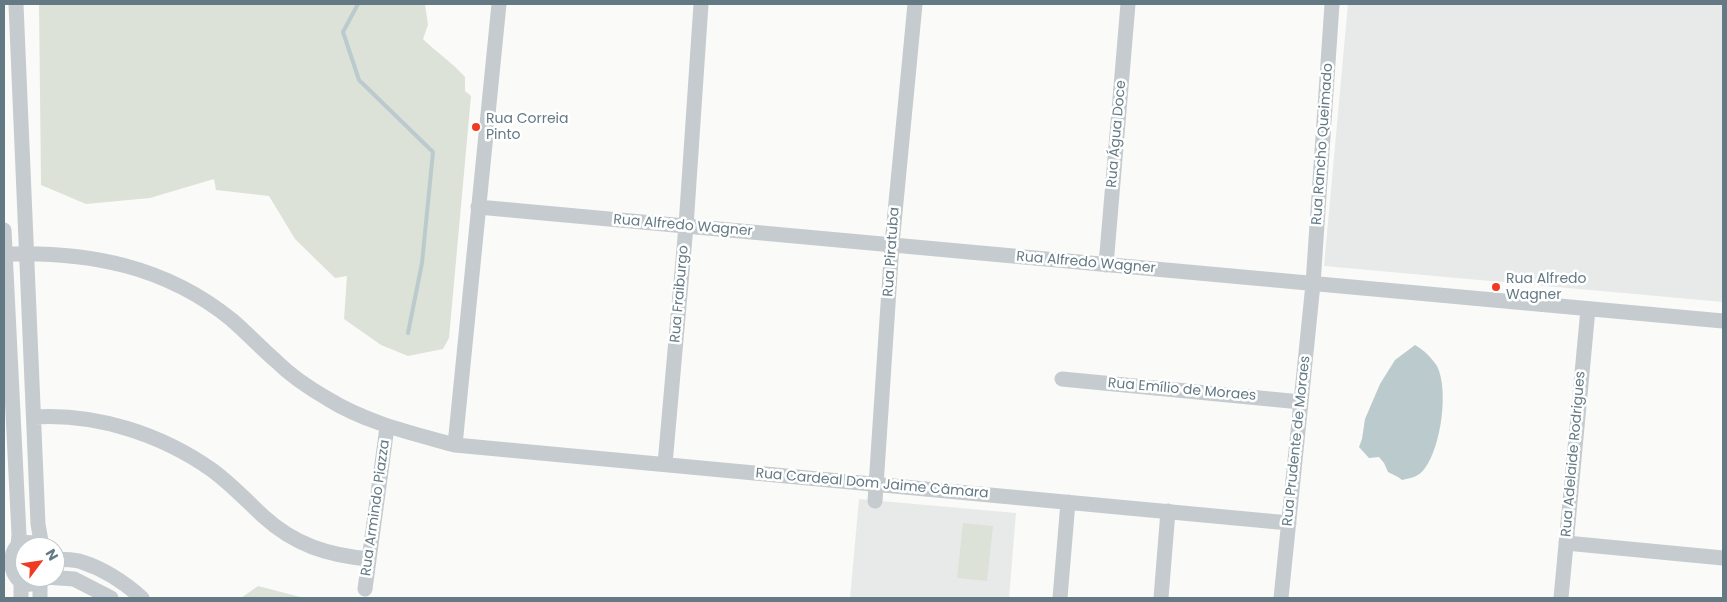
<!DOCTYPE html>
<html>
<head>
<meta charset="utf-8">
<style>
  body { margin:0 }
  #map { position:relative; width:1727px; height:602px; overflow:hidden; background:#fafaf8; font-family:Poppins,sans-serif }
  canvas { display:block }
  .frame { position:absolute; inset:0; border:5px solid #637a85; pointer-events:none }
  .north { position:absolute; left:15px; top:537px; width:50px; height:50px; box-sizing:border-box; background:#fff; border:1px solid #c1cace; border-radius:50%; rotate:59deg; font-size:14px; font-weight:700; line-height:20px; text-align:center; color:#637a85 }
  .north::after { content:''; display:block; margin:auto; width:18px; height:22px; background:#f03a21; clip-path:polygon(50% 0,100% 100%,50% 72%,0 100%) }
</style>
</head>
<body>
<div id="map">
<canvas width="1727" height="602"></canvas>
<div class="frame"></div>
<div class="north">N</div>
</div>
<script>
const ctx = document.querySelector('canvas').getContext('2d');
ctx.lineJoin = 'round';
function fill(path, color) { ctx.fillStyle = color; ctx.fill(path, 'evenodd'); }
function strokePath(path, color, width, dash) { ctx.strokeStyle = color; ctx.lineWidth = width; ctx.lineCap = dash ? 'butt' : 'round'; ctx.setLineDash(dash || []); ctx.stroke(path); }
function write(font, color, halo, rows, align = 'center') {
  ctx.font = font + ' Poppins,sans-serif'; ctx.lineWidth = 5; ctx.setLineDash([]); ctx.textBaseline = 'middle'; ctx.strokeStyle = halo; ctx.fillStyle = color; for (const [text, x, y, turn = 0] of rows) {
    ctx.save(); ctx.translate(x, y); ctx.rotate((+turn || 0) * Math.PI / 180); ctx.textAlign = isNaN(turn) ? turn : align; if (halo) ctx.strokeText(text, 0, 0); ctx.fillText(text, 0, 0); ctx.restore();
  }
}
const built = new Path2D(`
  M 1348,4 L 1723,4 L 1723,302 L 1324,266 Z
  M 859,499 L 1016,513 L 1009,598 L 850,598 Z`);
const green = new Path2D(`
  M 39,4 L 425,4 L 428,25 L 423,39 C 436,52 453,63 465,77 L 465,91 L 471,96 L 449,338 L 443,349 L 408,356 L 381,345 L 344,319 L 347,276 L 335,278 L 295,239 L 269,196 L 216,190 L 214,179 L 150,198 L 86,204 L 41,185 Z
  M 963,523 L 993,526 L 987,581 L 957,578 Z
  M 258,586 L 304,598 L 241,598 Z`);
const water = new Path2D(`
  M 1415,345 C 1424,350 1431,357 1437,366 C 1449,390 1441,447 1425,468 C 1419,477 1411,478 1402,480 L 1398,477 L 1388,472 L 1384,463 L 1379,457 L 1369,458 L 1359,447 L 1362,439 L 1365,419 L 1380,384 L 1395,360 Z`);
const stream = new Path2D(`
  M 358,4 L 343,32 L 359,80 L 433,152 L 422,263 L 408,333`);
const minor = new Path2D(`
  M 16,4 L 38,524 L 42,547
  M 478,207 L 1723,321
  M 4,230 L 19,535 L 18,545
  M 5,254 C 88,251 166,266 232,320 C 247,333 261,348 276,361 C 291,376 309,388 328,399 C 367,423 411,433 455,445 L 1289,523
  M 1106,265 L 1128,4
  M 1062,379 L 1301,402
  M 34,417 C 96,413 161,434 212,470 C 231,484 246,500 263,516 C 295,545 327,555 369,559
  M 455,445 L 499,4
  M 665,464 L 686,226 L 701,4
  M 875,501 L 892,244 L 915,4
  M 1566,543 L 1723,558
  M 42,547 C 35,543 28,541 20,544 C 0,558 18,601 45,577 L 74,579 L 111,598
  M 55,559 C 64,560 74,559 82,562 C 104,569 125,583 142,598
  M 40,581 L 40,598
  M 21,583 L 21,598
  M 365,589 L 387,427
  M 1060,598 L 1068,502
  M 1161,598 L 1168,511
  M 1281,598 L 1313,284 L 1332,4
  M 1561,598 L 1588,309`);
const markers = [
  [476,127,5,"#f03a21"],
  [1496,287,5,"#f03a21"]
];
const poiNames = [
  ["Rua Correia",486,119],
  ["Pinto",486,135],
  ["Rua Alfredo",1506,279],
  ["Wagner",1506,295]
];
const streetNames = [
  ["Rua Água Doce",1117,134,-85],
  ["Rua Rancho Queimado",1323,144,-86],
  ["Rua Alfredo Wagner",683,226,5],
  ["Rua Piratuba",892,252,-86],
  ["Rua Alfredo Wagner",1086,263,5],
  ["Rua Fraiburgo",680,294,-85],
  ["Rua Emílio de Moraes",1182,390,5],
  ["Rua Prudente de Moraes",1297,441,-84],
  ["Rua Adelaide Rodrigues",1574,454,-85],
  ["Rua Cardeal Dom Jaime Câmara",872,484,5],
  ["Rua Armindo Piazza",376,508,-82]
];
fill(built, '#e8eae9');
fill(green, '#dde2d8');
fill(water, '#bbcbcd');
strokePath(stream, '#bbcbcd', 4);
strokePath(minor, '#c5cbce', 15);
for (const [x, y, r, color] of markers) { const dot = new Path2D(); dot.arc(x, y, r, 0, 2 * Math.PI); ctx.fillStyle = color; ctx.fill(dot); strokePath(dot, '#fff', 2); }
write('14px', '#637a85', '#fff', poiNames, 'left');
write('14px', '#637a85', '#fff', streetNames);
</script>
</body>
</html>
